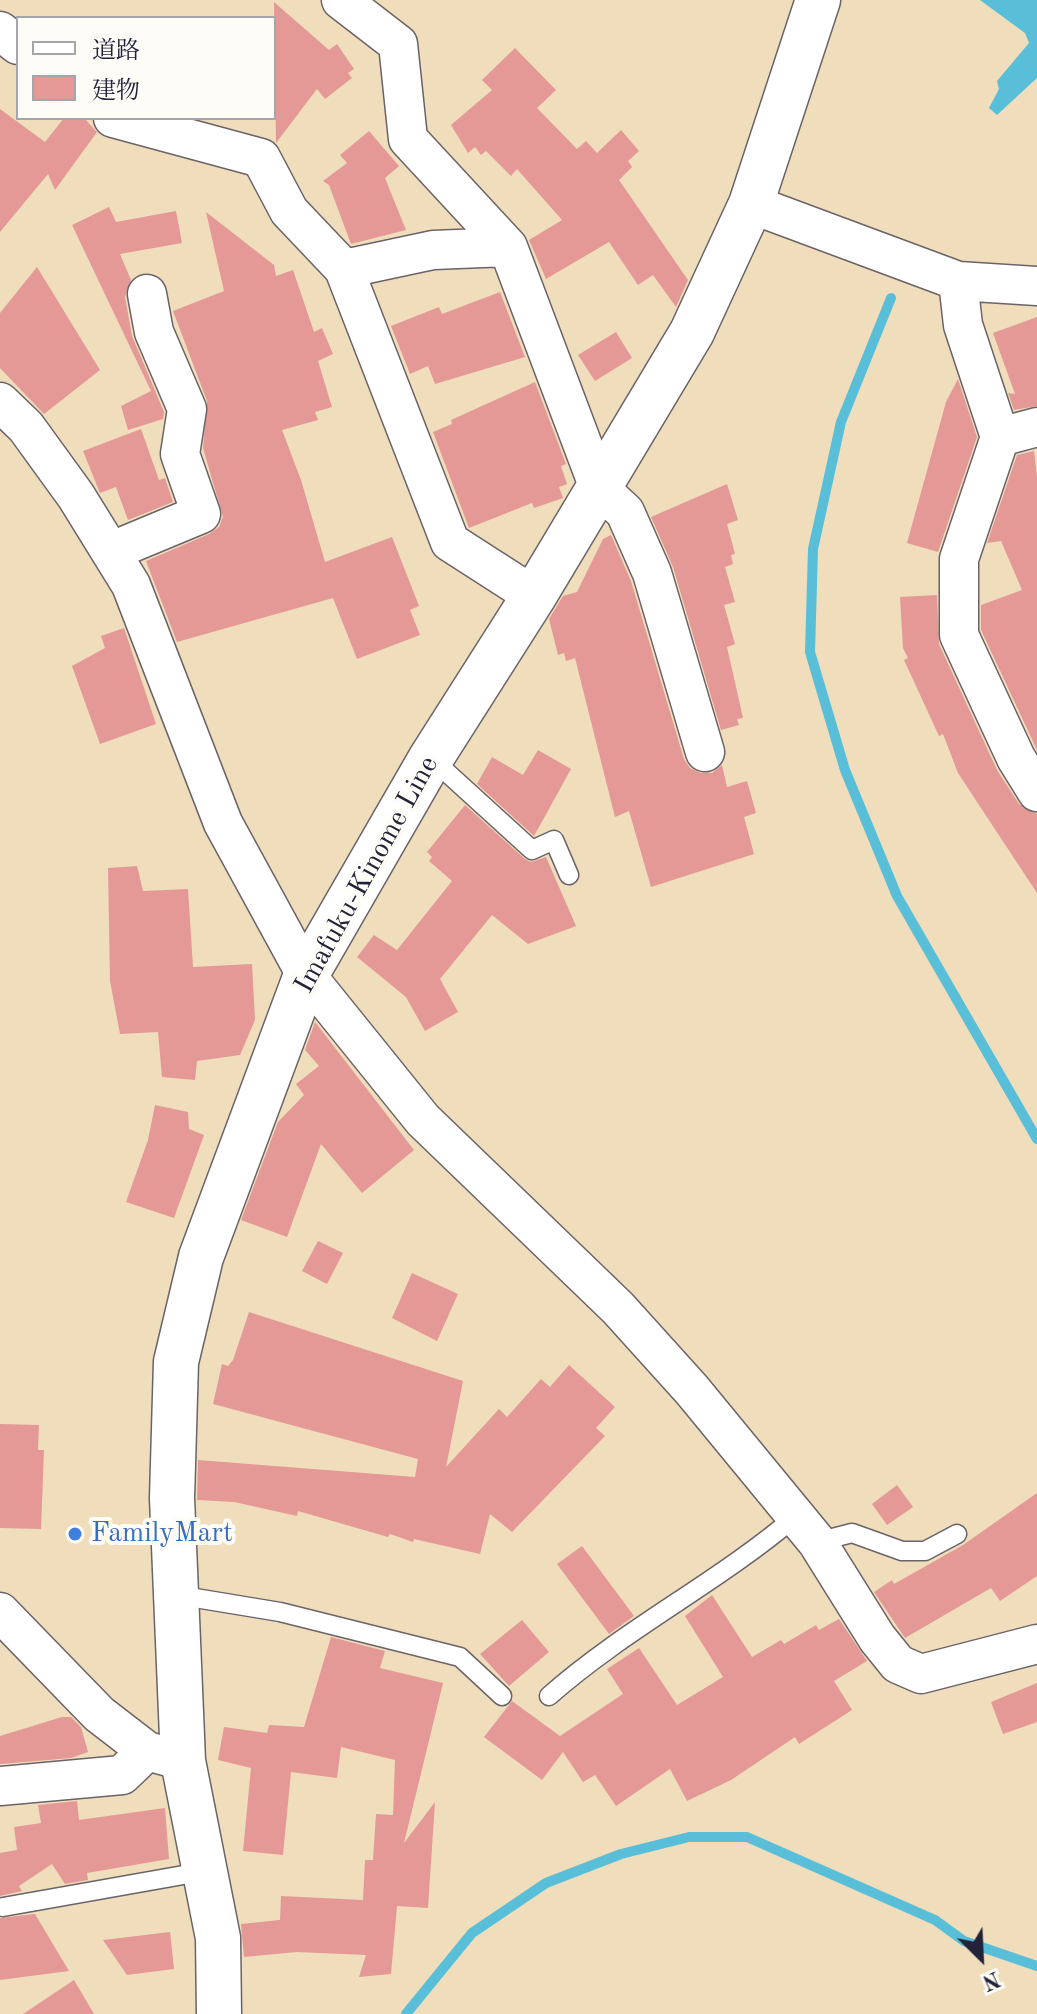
<!DOCTYPE html>
<html>
<head>
<meta charset="utf-8">
<style>
  body { margin:0 }
  #map { position:relative; width:1037px; height:2014px; overflow:hidden; background:#efddbc; font-family:"Old Standard TT","Noto Serif JP",serif }
  canvas { display:block }
  .legend { position:absolute; left:16px; top:16px; width:260px; height:104px; box-sizing:border-box; background:#fdfcf7; border:2px solid #a5a5ac; margin:0; padding:10px 14px; list-style:none; font-size:24px; color:#22223b }
  .legend li { display:flex; align-items:center; gap:16px; height:40px }
  .legend b { width:40px; border:2px solid #a5a5ac }
  .north { position:absolute; left:941px; top:1918px; width:80px; height:80px; -webkit-text-stroke:6px #fdfcf7; paint-order:stroke; rotate:156deg; font-size:22px; font-weight:700; line-height:32px; text-align:center; color:#22223b }
  .north::after { content:''; display:block; margin:auto; width:28px; height:36px; background:#22223b; clip-path:polygon(50% 0,100% 100%,50% 72%,0 100%) }
</style>
</head>
<body>
<div id="map">
<canvas width="1037" height="2014"></canvas>
<ul class="legend">
<li><b style="height:10px;background:#fff"></b>道路</li>
<li><b style="height:22px;background:#e49996"></b>建物</li>
</ul>
<div class="north">N</div>
</div>
<script>
const ctx = document.querySelector('canvas').getContext('2d');
ctx.lineJoin = 'round';
function fill(path, color) { ctx.fillStyle = color; ctx.fill(path, 'evenodd'); }
function strokePath(path, color, width, dash) { ctx.strokeStyle = color; ctx.lineWidth = width; ctx.lineCap = dash ? 'butt' : 'round'; ctx.setLineDash(dash || []); ctx.stroke(path); }
function write(font, color, halo, rows, align = 'center') {
  ctx.font = font + ' "Old Standard TT",serif'; ctx.lineWidth = 8; ctx.setLineDash([]); ctx.textBaseline = 'middle'; ctx.strokeStyle = halo; ctx.fillStyle = color; for (const [text, x, y, turn = 0] of rows) {
    ctx.save(); ctx.translate(x, y); ctx.rotate((+turn || 0) * Math.PI / 180); ctx.textAlign = isNaN(turn) ? turn : align; if (halo) ctx.strokeText(text, 0, 0); ctx.fillText(text, 0, 0); ctx.restore();
  }
}
const water = new Path2D(`
  M 980,0 L 1037,0 L 1037,78 L 997,115 L 989,108 L 999,89 L 997,81 L 1029,43 L 1025,33 Z`);
const stream = new Path2D(`
  M 891,298 L 841,422 L 813,549 L 810,652 L 845,770 L 897,896 L 1037,1139
  M 406,2014 L 472,1933 L 546,1883 L 621,1854 L 689,1837 L 747,1837 L 935,1920 L 964,1941 L 1037,1966`);
const building = new Path2D(`
  M 274,2 L 329,50 L 337,44 L 354,69 L 348,73 L 352,78 L 325,99 L 317,89 L 276,143 Z
  M 515,48 L 556,90 L 537,108 L 577,149 L 586,141 L 597,153 L 621,130 L 639,151 L 628,161 L 632,167 L 619,180 L 688,280 L 676,307 L 653,275 L 638,285 L 609,242 L 546,279 L 529,240 L 562,220 L 517,169 L 511,176 L 486,151 L 481,155 L 475,147 L 468,153 L 451,125 L 492,90 L 482,80 Z
  M 0,109 L 45,142 L 64,118 L 84,118 L 97,132 L 55,190 L 48,174 L 0,232 Z
  M 369,131 L 399,166 L 385,178 L 406,230 L 351,244 L 329,185 L 323,181 L 347,163 L 340,155 Z
  M 109,207 L 116,222 L 176,211 L 182,243 L 120,254 L 131,280 L 125,297 L 132,336 L 164,412 L 163,419 L 128,430 L 121,406 L 151,391 L 72,225 Z
  M 206,212 L 274,265 L 276,276 L 293,270 L 314,332 L 322,328 L 333,354 L 318,361 L 332,407 L 315,412 L 318,420 L 282,430 L 301,480 L 325,562 L 392,537 L 419,606 L 410,610 L 420,635 L 357,659 L 333,598 L 177,642 L 146,561 L 209,534 L 219,527 L 223,517 L 203,448 L 207,401 L 173,311 L 224,291 Z
  M 37,267 L 100,370 L 44,414 L 0,368 L 0,313 Z
  M 500,292 L 525,357 L 435,384 L 428,366 L 410,374 L 391,326 L 439,307 L 442,314 Z
  M 1037,317 L 1037,406 L 1014,410 L 1008,393 L 1015,394 L 993,333 Z
  M 616,332 L 632,358 L 595,381 L 578,355 Z
  M 958,379 L 977,437 L 938,552 L 907,543 L 946,402 Z
  M 535,382 L 566,464 L 561,466 L 567,484 L 559,487 L 563,498 L 534,508 L 532,503 L 469,528 L 433,432 L 452,424 L 451,420 Z
  M 141,429 L 159,480 L 165,478 L 173,502 L 128,520 L 116,487 L 100,493 L 83,451 Z
  M 1034,451 L 1037,477 L 1037,750 L 981,630 L 981,605 L 1022,590 L 1001,541 L 987,543 L 1017,455 Z
  M 727,484 L 738,520 L 727,524 L 735,554 L 731,555 L 733,564 L 725,567 L 735,602 L 724,605 L 735,644 L 727,647 L 743,718 L 737,719 L 739,725 L 721,730 L 673,567 L 651,517 Z
  M 611,535 L 631,581 L 684,759 L 690,768 L 701,773 L 712,773 L 722,765 L 727,787 L 747,781 L 756,813 L 744,817 L 754,854 L 651,887 L 629,811 L 615,817 L 575,658 L 566,661 L 564,653 L 558,655 L 549,619 L 563,596 L 577,592 L 603,539 Z
  M 937,595 L 939,644 L 997,770 L 1019,804 L 1037,814 L 1037,893 L 958,773 L 943,734 L 939,736 L 904,660 L 908,658 L 903,648 L 900,597 Z
  M 124,628 L 156,724 L 100,744 L 72,666 L 105,648 L 101,636 Z
  M 538,750 L 571,769 L 534,836 L 477,784 L 492,757 L 523,775 Z
  M 465,805 L 525,859 L 531,862 L 546,857 L 576,926 L 528,944 L 492,915 L 440,979 L 458,1012 L 425,1031 L 406,997 L 357,957 L 374,935 L 397,950 L 452,881 L 429,861 L 432,857 L 427,852 Z
  M 137,866 L 143,891 L 188,889 L 193,967 L 252,964 L 255,1020 L 240,1055 L 197,1061 L 195,1080 L 162,1077 L 158,1032 L 120,1034 L 110,981 L 108,868 Z
  M 315,1022 L 414,1150 L 362,1193 L 321,1144 L 287,1237 L 241,1220 L 278,1122 L 304,1095 L 296,1084 L 319,1066 L 305,1050 Z
  M 155,1105 L 188,1112 L 189,1129 L 204,1135 L 174,1218 L 126,1202 L 148,1140 Z
  M 318,1241 L 343,1253 L 327,1284 L 302,1271 Z
  M 412,1273 L 458,1294 L 437,1341 L 392,1318 Z
  M 249,1312 L 463,1381 L 446,1467 L 499,1409 L 507,1417 L 541,1379 L 550,1387 L 569,1365 L 615,1407 L 596,1428 L 605,1436 L 512,1532 L 490,1514 L 480,1554 L 414,1539 L 413,1542 L 390,1534 L 388,1537 L 298,1511 L 297,1516 L 234,1502 L 197,1500 L 198,1460 L 415,1477 L 418,1459 L 213,1404 L 222,1364 L 228,1366 L 233,1360 Z
  M 0,1424 L 39,1425 L 38,1450 L 44,1450 L 41,1529 L 0,1528 Z
  M 897,1485 L 913,1507 L 887,1525 L 872,1504 Z
  M 1037,1493 L 1037,1576 L 1000,1601 L 991,1588 L 905,1638 L 874,1592 L 892,1580 L 894,1584 L 963,1545 Z
  M 582,1546 L 634,1616 L 609,1634 L 557,1564 Z
  M 712,1595 L 752,1657 L 781,1640 L 784,1644 L 816,1625 L 819,1630 L 839,1619 L 867,1661 L 834,1681 L 852,1710 L 799,1744 L 795,1737 L 731,1780 L 687,1801 L 670,1769 L 616,1806 L 595,1775 L 583,1782 L 563,1752 L 542,1780 L 484,1737 L 512,1701 L 560,1736 L 623,1694 L 607,1669 L 639,1648 L 677,1705 L 723,1677 L 685,1616 Z
  M 522,1620 L 549,1652 L 509,1686 L 480,1654 Z
  M 331,1637 L 385,1651 L 380,1668 L 443,1683 L 404,1843 L 435,1802 L 428,1908 L 397,1906 L 391,1974 L 359,1977 L 366,1955 L 297,1952 L 244,1957 L 241,1924 L 280,1920 L 281,1896 L 363,1900 L 365,1860 L 373,1860 L 376,1814 L 393,1815 L 395,1760 L 341,1747 L 337,1778 L 291,1772 L 283,1855 L 243,1851 L 251,1768 L 218,1760 L 224,1727 L 267,1733 L 269,1725 L 304,1727 Z
  M 1037,1683 L 1037,1722 L 1003,1734 L 991,1702 Z
  M 62,1717 L 71,1717 L 81,1727 L 88,1752 L 71,1758 L 0,1764 L 0,1736 Z
  M 77,1801 L 79,1820 L 165,1808 L 169,1859 L 87,1873 L 88,1880 L 65,1884 L 52,1864 L 19,1886 L 22,1891 L 0,1896 L 0,1853 L 17,1850 L 14,1827 L 41,1823 L 38,1805 Z
  M 35,1914 L 69,1971 L 0,1980 L 0,1918 Z
  M 170,1932 L 174,1969 L 127,1975 L 103,1940 Z
  M 74,1980 L 94,2014 L 23,2014 Z`);
const lane = new Path2D(`
  M 431,758 L 532,850 L 554,840 L 569,875
  M 817,1542 L 852,1533 L 902,1551 L 925,1551 L 957,1534
  M 177,1595 L 280,1612 L 460,1657 L 502,1696
  M 549,1696 C 626,1628 719,1582 796,1516
  M 3,1907 L 206,1871`);
const street = new Path2D(`
  M 341,0 L 398,44 L 408,139 L 508,247 L 599,488 L 625,512 L 652,573 L 705,752
  M 0,31 L 18,45
  M 113,118 L 261,158 L 289,211 L 344,269 L 450,542 L 534,596
  M 751,204 L 958,281 L 1037,286
  M 344,269 L 433,250 L 508,247
  M 958,281 L 963,325 L 1000,437
  M 0,402 L 26,427 L 76,496 L 131,585 L 223,823 L 306,975 L 423,1120 L 618,1308 L 692,1390 L 817,1542 L 877,1638 L 898,1664 L 921,1674 L 1037,1644
  M 1037,427 L 1000,437 L 959,559 L 959,635 L 1016,758 L 1037,792
  M 112,551 L 201,514 L 180,454 L 187,409 L 154,332 L 147,294
  M 0,1612 L 99,1714 L 147,1751 L 183,1761
  M 0,1786 L 122,1775 L 147,1751`);
const secondary = new Path2D(`
  M 219,2014 L 218,1938 L 183,1761 L 172,1498 L 176,1362 L 201,1257 L 306,975 L 431,758 L 534,596 L 692,332 L 751,204 L 818,0`);
const markers = [
  [75,1534,8,"#3f7fe0"]
];
const streetNames = [
  ["Imafuku-Kinome Line",367,875,-61]
];
const shopNames = [
  ["FamilyMart",91,1534]
];
fill(water, '#59bed7');
strokePath(stream, '#59bed7', 10);
fill(building, '#e49996');
strokePath(lane, '#6a6368', 21);
strokePath(street, '#6a6368', 41);
strokePath(secondary, '#6a6368', 47);
strokePath(lane, '#fff', 18);
strokePath(street, '#fff', 38);
strokePath(secondary, '#fff', 44);
for (const [x, y, r, color] of markers) { const dot = new Path2D(); dot.arc(x, y, r, 0, 2 * Math.PI); ctx.fillStyle = color; ctx.fill(dot); strokePath(dot, '#fdfcf7', 3); }
write('28px', '#22223b', '#fdfcf7', streetNames);
write('28px', '#366cbe', '#fdfcf7', shopNames, 'left');
</script>
</body>
</html>
